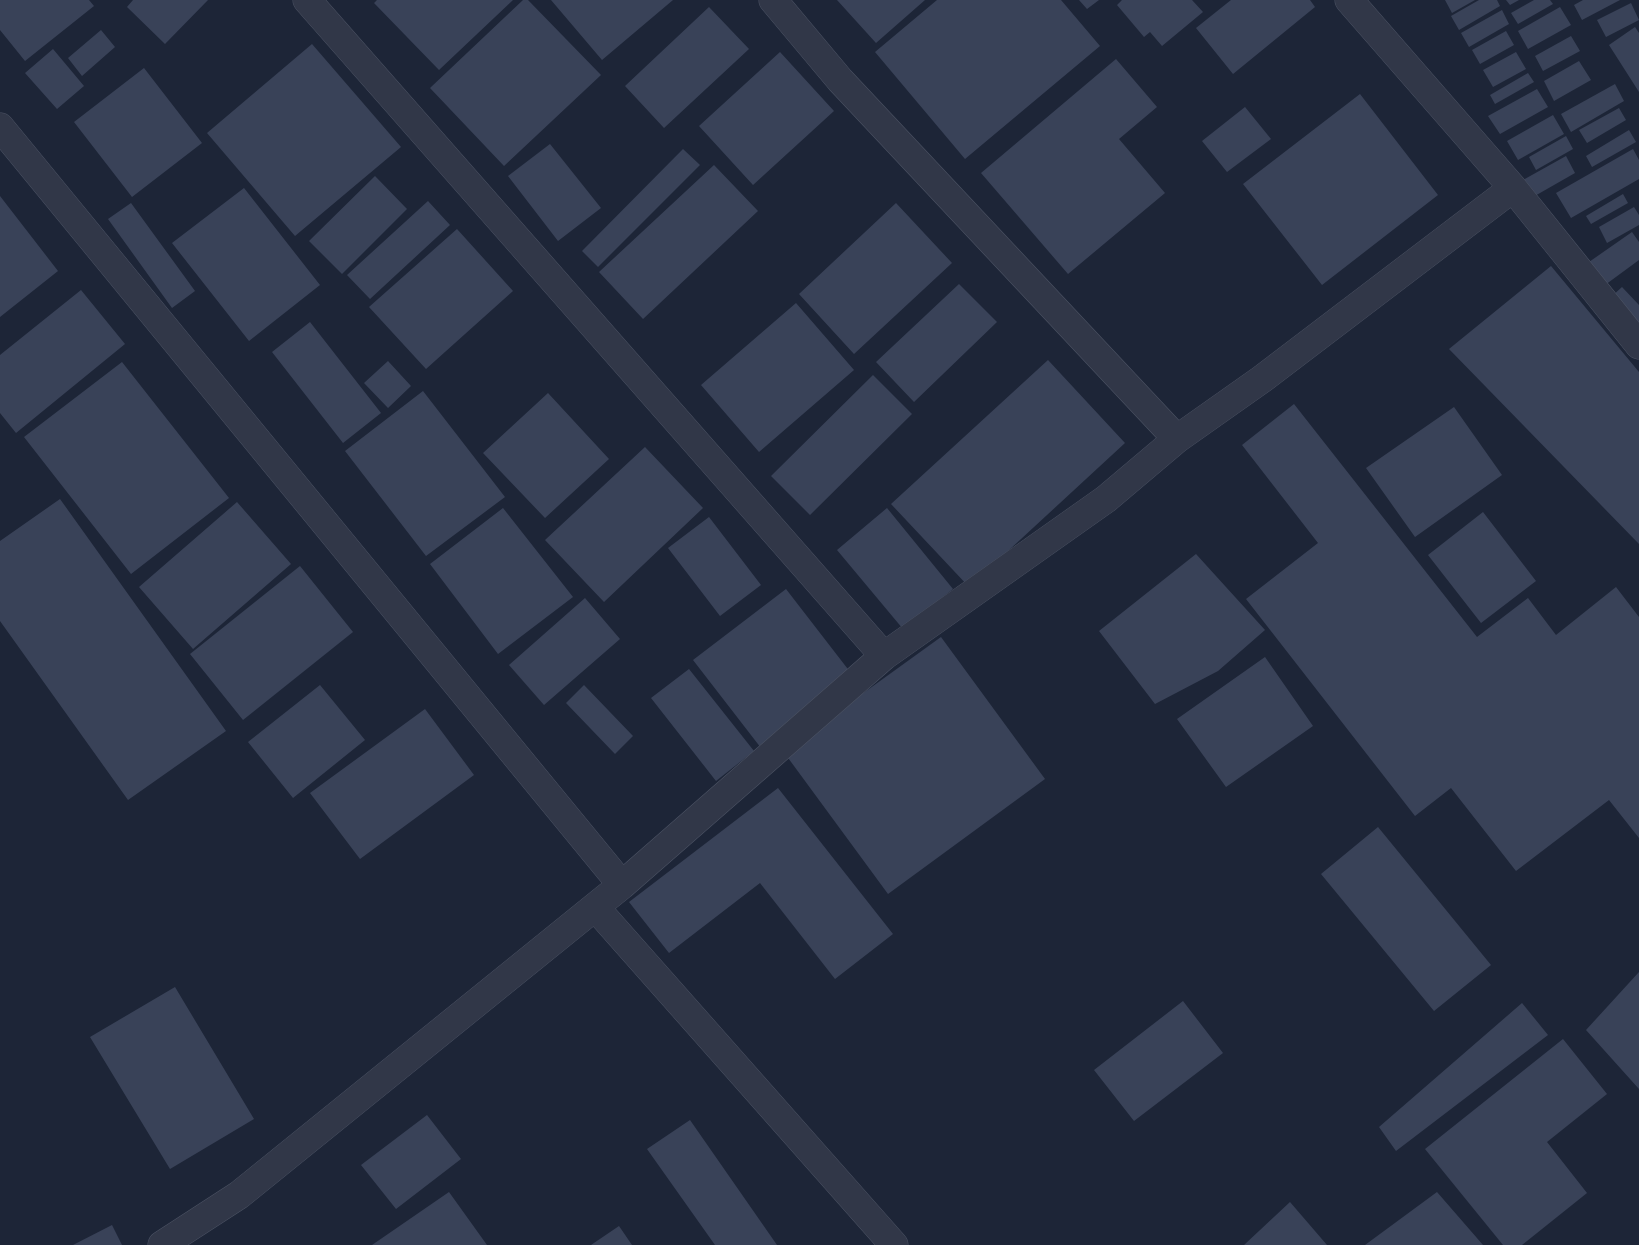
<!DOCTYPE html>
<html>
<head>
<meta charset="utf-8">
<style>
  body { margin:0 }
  canvas { display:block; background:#1d2537 }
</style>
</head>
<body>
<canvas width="1639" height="1245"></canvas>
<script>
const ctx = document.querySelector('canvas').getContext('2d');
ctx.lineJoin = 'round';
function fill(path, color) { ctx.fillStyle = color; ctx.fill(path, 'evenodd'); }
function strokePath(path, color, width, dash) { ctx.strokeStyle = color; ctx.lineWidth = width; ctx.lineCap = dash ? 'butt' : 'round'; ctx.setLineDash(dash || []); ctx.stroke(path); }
const building = new Path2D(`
  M 0,0 L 89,0 L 94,6 L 25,61 L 0,30 Z
  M 133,0 L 208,0 L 165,44 L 127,7 Z
  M 377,0 L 513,0 L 439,70 L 374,3 Z
  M 523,0 L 528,0 L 601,75 L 504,166 L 430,88 Z
  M 551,0 L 673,0 L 602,60 Z
  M 837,0 L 925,0 L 876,43 Z
  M 937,0 L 1061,0 L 1100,46 L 965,159 L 875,52 Z
  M 1079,0 L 1099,0 L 1087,9 Z
  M 1122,0 L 1192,0 L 1203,12 L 1162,46 L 1150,32 L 1144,37 L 1117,5 Z
  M 1231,0 L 1310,0 L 1315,7 L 1233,74 L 1196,28 Z
  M 1445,0 L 1475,0 L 1452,13 Z
  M 1479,0 L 1497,0 L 1500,6 L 1459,30 L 1451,16 Z
  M 1506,0 L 1519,0 L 1510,5 Z
  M 1534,0 L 1550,0 L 1553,4 L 1518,24 L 1511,13 Z
  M 1583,0 L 1620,0 L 1582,20 L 1574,5 Z
  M 1631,3 L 1639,20 L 1606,37 L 1597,20 Z
  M 709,7 L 749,49 L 664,128 L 625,86 Z
  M 1560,7 L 1571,25 L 1528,49 L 1518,31 Z
  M 1502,10 L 1509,24 L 1469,47 L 1461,33 Z
  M 1635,27 L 1639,33 L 1639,92 L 1609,45 Z
  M 101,30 L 115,47 L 82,76 L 68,58 Z
  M 1506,31 L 1514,45 L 1480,64 L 1472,50 Z
  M 1571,36 L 1580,51 L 1543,71 L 1535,56 Z
  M 312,44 L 401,147 L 295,236 L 207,133 Z
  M 53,49 L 84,86 L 57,109 L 25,73 Z
  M 780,52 L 834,111 L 753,185 L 699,126 Z
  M 1516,52 L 1526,69 L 1493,87 L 1483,70 Z
  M 1116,59 L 1157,107 L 1119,139 L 1165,193 L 1068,274 L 981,173 Z
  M 1579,61 L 1591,80 L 1554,101 L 1544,81 Z
  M 144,68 L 202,143 L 132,197 L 74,122 Z
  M 1528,73 L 1534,82 L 1495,104 L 1490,95 Z
  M 1615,84 L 1624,101 L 1571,132 L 1561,114 Z
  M 1537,89 L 1548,107 L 1500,134 L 1488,116 Z
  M 1360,94 L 1438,195 L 1322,285 L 1243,184 Z
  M 1245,107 L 1271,139 L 1227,172 L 1202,141 Z
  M 1619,108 L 1626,120 L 1587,143 L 1579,130 Z
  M 1553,115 L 1564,134 L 1518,160 L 1507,141 Z
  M 1629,130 L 1636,142 L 1592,167 L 1586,156 Z
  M 1566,136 L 1573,149 L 1536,170 L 1529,157 Z
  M 550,144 L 601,208 L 558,241 L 508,176 Z
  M 683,149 L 700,165 L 598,267 L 582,251 Z
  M 1633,149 L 1639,160 L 1639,179 L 1571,218 L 1556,193 Z
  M 1566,156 L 1575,173 L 1533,197 L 1523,180 Z
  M 714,165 L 758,211 L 643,319 L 599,272 Z
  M 375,176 L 407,209 L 342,274 L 309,241 Z
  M 244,188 L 320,285 L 249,341 L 172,243 Z
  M 1623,194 L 1628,203 L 1591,224 L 1586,216 Z
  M 0,196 L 58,271 L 0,317 Z
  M 428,201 L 450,225 L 370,299 L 347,275 Z
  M 131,203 L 195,291 L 172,308 L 108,219 Z
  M 896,203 L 952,263 L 854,354 L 799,294 Z
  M 1634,207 L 1639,215 L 1639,225 L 1607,243 L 1599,227 Z
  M 457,229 L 513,291 L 426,369 L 369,307 Z
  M 1632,232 L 1639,242 L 1639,260 L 1605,285 L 1589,262 Z
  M 1551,266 L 1639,372 L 1639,544 L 1449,349 Z
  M 959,284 L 997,322 L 914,402 L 876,362 Z
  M 1622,287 L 1639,305 L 1639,328 L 1611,297 Z
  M 81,290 L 125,344 L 16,433 L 0,413 L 0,355 Z
  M 796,303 L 854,370 L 759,452 L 701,385 Z
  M 310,322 L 381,413 L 343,443 L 272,352 Z
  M 1048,360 L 1125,443 L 969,587 L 891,504 Z
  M 388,361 L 411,386 L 388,408 L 364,383 Z
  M 122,362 L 229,498 L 131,574 L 24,437 Z
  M 873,375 L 912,414 L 810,515 L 771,476 Z
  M 423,391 L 505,497 L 426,556 L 345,451 Z
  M 548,393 L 609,459 L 545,518 L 483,453 Z
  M 1294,404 L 1477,637 L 1528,598 L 1556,635 L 1616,587 L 1639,617 L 1639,838 L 1609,800 L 1516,871 L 1451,788 L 1415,816 L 1246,599 L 1318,543 L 1242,445 Z
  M 1454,407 L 1502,475 L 1415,537 L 1366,468 Z
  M 645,447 L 703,508 L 604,602 L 545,540 Z
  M 60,499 L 226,731 L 128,800 L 0,621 L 0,541 Z
  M 237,502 L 291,564 L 193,649 L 139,587 Z
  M 503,508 L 573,597 L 498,654 L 430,564 Z
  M 887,508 L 953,589 L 903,629 L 837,550 Z
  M 1483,512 L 1536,581 L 1481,623 L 1428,555 Z
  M 709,517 L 761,585 L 720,616 L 668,548 Z
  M 1196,554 L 1265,630 L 1218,671 L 1155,704 L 1099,631 Z
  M 300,566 L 353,632 L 243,720 L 190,654 Z
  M 786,589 L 854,677 L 761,748 L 693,660 Z
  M 585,598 L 620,639 L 544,705 L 509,665 Z
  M 941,637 L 1045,779 L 888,894 L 783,751 Z
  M 1265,657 L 1313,726 L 1226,787 L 1177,719 Z
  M 689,669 L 754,751 L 716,781 L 651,698 Z
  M 320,685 L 365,740 L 293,798 L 248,742 Z
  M 584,685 L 633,736 L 615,754 L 566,703 Z
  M 425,709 L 474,775 L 360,859 L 310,793 Z
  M 778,788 L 893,934 L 835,979 L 760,883 L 669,953 L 629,902 Z
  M 1378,827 L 1491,965 L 1434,1011 L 1321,874 Z
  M 1639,972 L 1639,1089 L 1586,1030 Z
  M 175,987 L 254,1119 L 170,1169 L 90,1037 Z
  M 1183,1001 L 1223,1053 L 1134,1121 L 1094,1070 Z
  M 1522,1003 L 1548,1035 L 1396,1151 L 1379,1127 Z
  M 1563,1039 L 1607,1094 L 1547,1142 L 1587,1193 L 1522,1245 L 1503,1245 L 1425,1149 Z
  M 427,1115 L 461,1159 L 396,1209 L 361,1165 Z
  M 690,1120 L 777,1245 L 715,1245 L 647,1149 Z
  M 449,1192 L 487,1245 L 372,1245 Z
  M 1437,1192 L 1483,1245 L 1365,1245 Z
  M 1290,1202 L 1327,1245 L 1244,1245 Z
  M 112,1225 L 122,1245 L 73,1245 Z
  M 619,1226 L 632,1245 L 591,1245 Z`);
const minor = new Path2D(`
  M 307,0 L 884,656
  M 773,0 L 840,80 L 1177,439
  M 1349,0 L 1513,188 L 1639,345
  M 0,127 L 622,885
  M 595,907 L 894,1245
  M 162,1245 L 239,1195 L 622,885 L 884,656 L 1106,499 L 1177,439 L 1262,379 L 1513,188`);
fill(building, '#394258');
strokePath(minor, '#4b5263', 29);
strokePath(minor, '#313748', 28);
</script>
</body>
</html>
